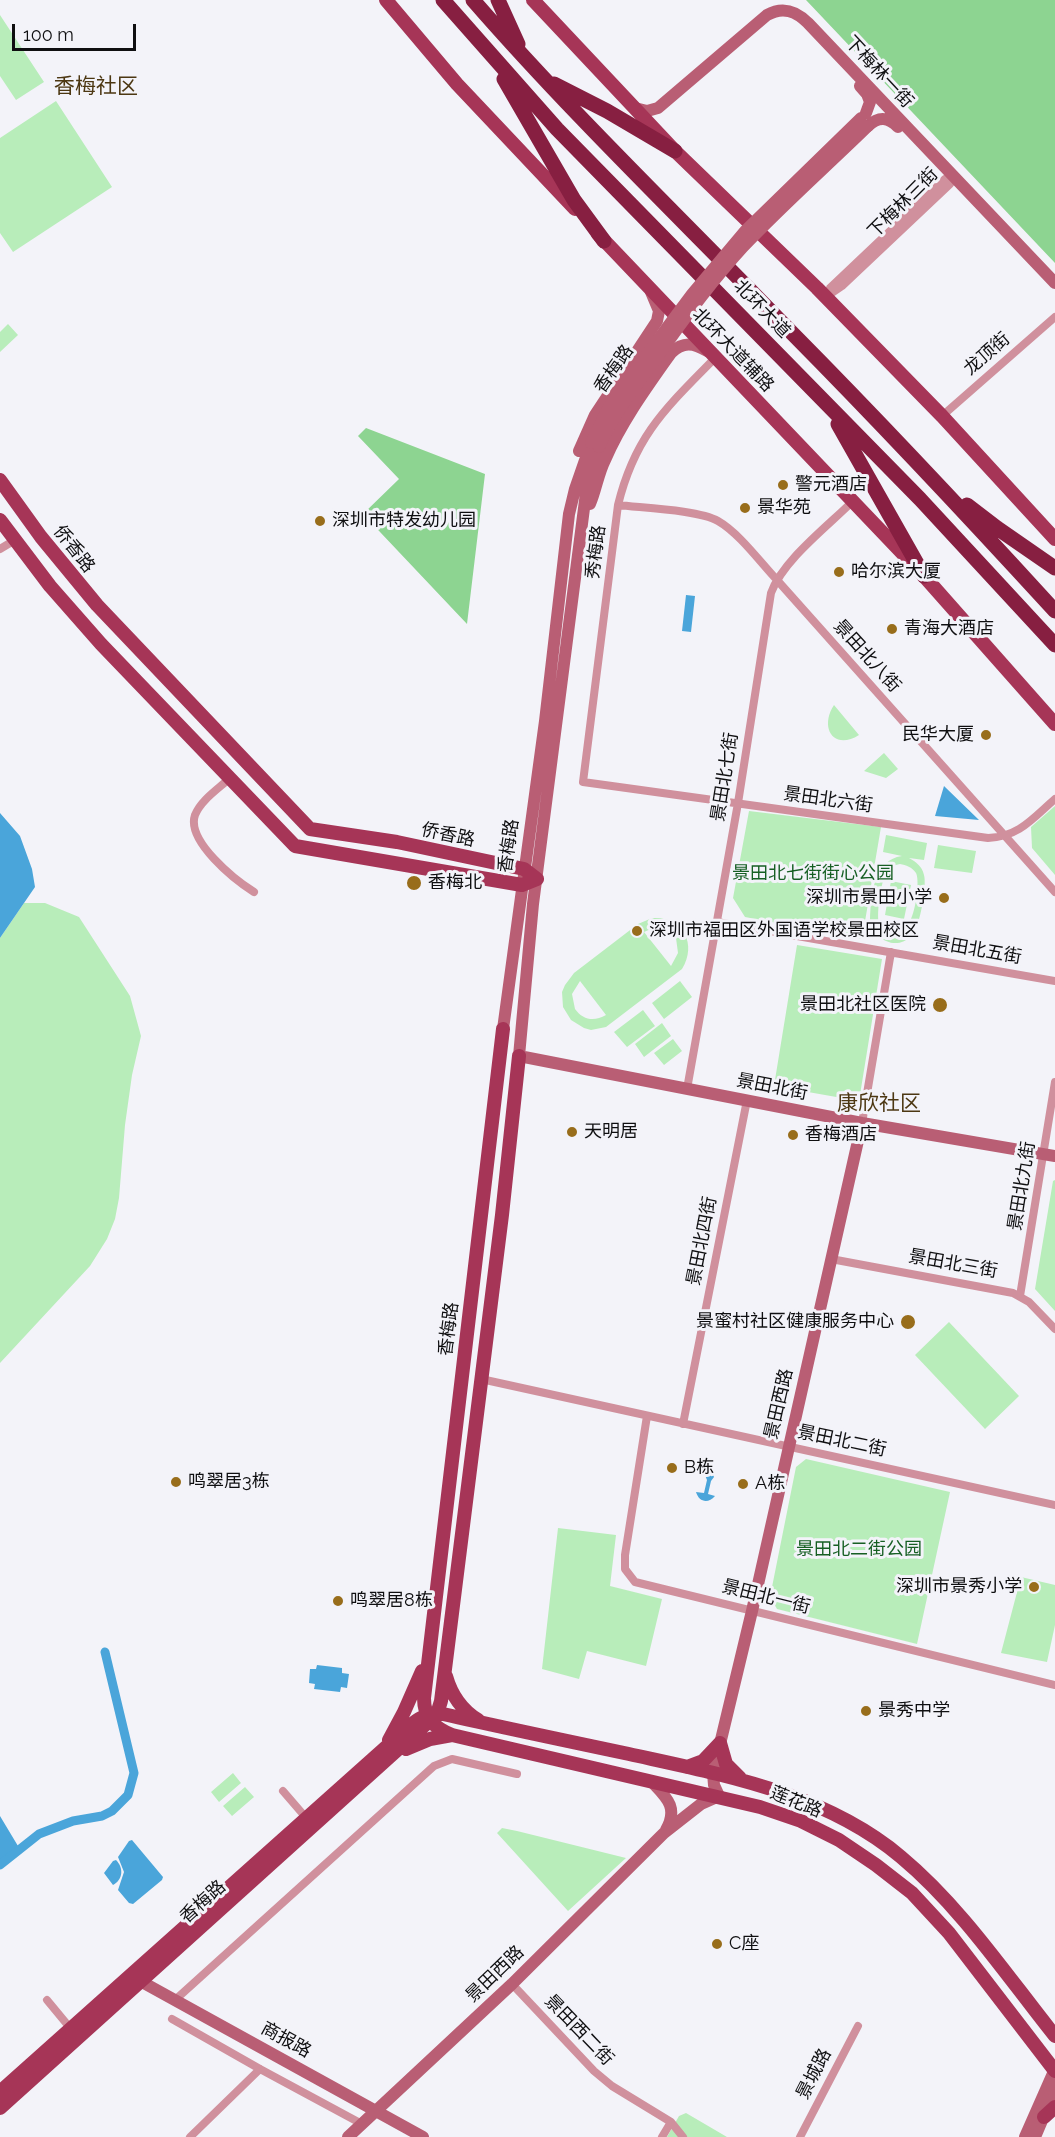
<!DOCTYPE html>
<html>
<head>
<meta charset="utf-8">
<style>
  body { margin:0 }
  #map { position:relative; width:1055px; height:2137px; overflow:hidden; background:#f3f3f9; font-family:Raleway,sans-serif }
  canvas { display:block }
  .scale { position:absolute; left:12px; top:24px; width:124px; height:27px; box-sizing:border-box; border:3px solid #0f0f11; border-top:0; padding-left:8px; font-size:18px; line-height:21px; white-space:nowrap; color:#0f0f11; -webkit-text-stroke:4px #f3f3f9; paint-order:stroke }
</style>
</head>
<body>
<div id="map">
<canvas width="1055" height="2137"></canvas>
<div class="scale">100 m</div>
</div>
<script>
const ctx = document.querySelector('canvas').getContext('2d');
ctx.lineJoin = 'round';
function fill(path, color) { ctx.fillStyle = color; ctx.fill(path, 'evenodd'); }
function strokePath(path, color, width, dash) { ctx.strokeStyle = color; ctx.lineWidth = width; ctx.lineCap = dash ? 'butt' : 'round'; ctx.setLineDash(dash || []); ctx.stroke(path); }
function write(font, color, halo, rows, align = 'center') {
  ctx.font = font + ' Raleway,"Noto Sans SC",sans-serif'; ctx.lineWidth = 6; ctx.setLineDash([]); ctx.textBaseline = 'middle'; ctx.strokeStyle = halo; ctx.fillStyle = color; for (const [text, x, y, turn = 0] of rows) {
    ctx.save(); ctx.translate(x, y); ctx.rotate((+turn || 0) * Math.PI / 180); ctx.textAlign = isNaN(turn) ? turn : align; if (halo) ctx.strokeText(text, 0, 0); ctx.fillText(text, 0, 0); ctx.restore();
  }
}
const green = new Path2D(`
  M 0,15 L 44,82 L 16,100 L 0,76 Z
  M 56,101 L 112,187 L 13,252 L 0,233 L 0,138 Z
  M 8,324 L 18,335 L 0,352 L 0,332 Z
  M 834,705 L 859,735 C 834,751 819,728 834,705 Z
  M 884,753 L 898,769 L 886,778 L 864,771 Z
  M 1055,806 L 1055,875 L 1032,848 L 1031,827 Z
  M 749,811 L 881,827 L 862,939 L 745,917 L 733,898 Z
  M 886,835 L 927,843 L 924,860 L 909,858 C 916,862 922,866 924,875 C 927,885 920,927 912,935 C 897,952 874,940 870,920 C 871,896 873,860 902,856 L 883,852 ZM 900,864 C 906,865 912,867 916,873 C 922,884 911,961 880,928 C 875,918 881,880 887,871 C 890,867 894,865 900,864 Z
  M 938,845 L 976,851 L 972,873 L 934,868 Z
  M 891,881 L 911,885 L 904,919 L 885,915 Z
  M 24,903 L 45,903 L 79,917 L 130,996 L 141,1036 L 132,1075 L 125,1125 L 119,1198 L 115,1219 L 107,1239 L 90,1266 L 0,1363 L 0,938 Z
  M 652,918 C 682,916 698,943 682,969 L 606,1027 L 591,1030 L 584,1028 L 571,1020 L 563,1007 L 562,992 L 565,985 L 574,973 L 638,924 ZM 653,928 L 664,928 L 676,938 L 678,953 L 671,966 L 644,932 ZM 580,981 L 606,1015 C 594,1022 583,1020 575,1009 L 572,994 Z
  M 797,945 L 882,959 L 859,1101 L 774,1086 Z
  M 680,981 L 692,997 L 664,1019 L 652,1003 Z
  M 643,1010 L 655,1026 L 627,1047 L 614,1032 Z
  M 662,1023 L 671,1036 L 644,1057 L 635,1044 Z
  M 673,1039 L 682,1051 L 664,1065 L 654,1053 Z
  M 1055,1180 L 1055,1311 L 1035,1289 L 1053,1181 Z
  M 949,1322 L 1019,1396 L 985,1429 L 915,1355 Z
  M 806,1459 L 950,1492 L 917,1644 L 777,1609 L 770,1597 L 796,1467 Z
  M 558,1528 L 616,1535 L 610,1586 L 662,1599 L 646,1666 L 587,1651 L 579,1679 L 542,1669 Z
  M 1021,1577 L 1055,1585 L 1055,1625 L 1047,1662 L 1001,1653 Z
  M 233,1773 L 241,1783 L 219,1802 L 211,1792 Z
  M 245,1787 L 254,1797 L 232,1816 L 223,1806 Z
  M 502,1828 L 517,1831 L 626,1858 L 568,1911 L 497,1833 Z
  M 686,2113 L 727,2137 L 667,2137 L 679,2116 Z`);
const forest = new Path2D(`
  M 806,0 L 1055,0 L 1055,263 Z
  M 366,428 L 485,474 L 467,624 L 363,514 L 399,479 L 358,436 Z`);
const water = new Path2D(`
  M 686,595 L 695,596 L 691,632 L 682,631 Z
  M 944,786 L 979,820 L 935,816 Z
  M 0,813 L 20,836 L 32,869 L 35,887 L 0,938 Z
  M 711,1461 L 715,1462 L 712,1472 L 714,1477 L 711,1481 L 708,1494 L 715,1496 C 708,1504 699,1502 696,1492 L 704,1493 L 707,1480 L 705,1475 L 708,1471 Z
  M 317,1665 L 342,1668 L 342,1673 L 349,1674 L 347,1688 L 341,1687 L 340,1692 L 314,1689 L 315,1684 L 309,1683 L 310,1669 L 316,1669 Z
  M 0,1816 L 21,1851 L 0,1869 Z
  M 132,1840 L 163,1877 L 162,1880 L 133,1904 L 129,1903 L 118,1890 L 124,1872 L 118,1857 L 129,1841 Z
  M 116,1860 C 124,1868 123,1880 113,1885 L 104,1873 L 113,1861 Z`);
const canal = new Path2D(`
  M 0,1865 L 39,1834 L 73,1821 L 102,1816 L 112,1811 L 128,1795 L 134,1773 L 105,1652`);
const street = new Path2D(`
  M 826,297 L 830,288 L 945,179 L 954,178
  M 826,297 L 842,286 L 950,184 L 954,178
  M 715,358 C 667,407 635,435 618,505 L 583,782 L 988,838 C 1019,837 1033,818 1055,799
  M 942,416 L 1055,317
  M 618,505 C 643,508 699,510 718,521 C 739,533 760,562 777,580 L 1055,892
  M 0,549 L 15,540
  M 230,778 C 218,789 201,800 195,815 C 186,841 235,880 254,892
  M 717,922 L 1055,981
  M 687,1089 L 738,803 L 771,593 C 783,560 828,526 853,501
  M 862,1123 L 891,952
  M 831,1259 L 1013,1293 L 1029,1302 L 1055,1329
  M 1020,1296 L 1055,1082
  M 481,1379 L 1055,1505
  M 647,1416 L 625,1555 L 625,1569 L 635,1582 L 1055,1685
  M 683,1424 L 747,1100
  M 283,1791 L 308,1820
  M 512,1984 L 594,2071 L 612,2086 L 671,2122 L 683,2137
  M 47,2000 L 71,2029
  M 175,2000 L 434,1766 L 452,1759 L 517,1774
  M 172,2019 L 260,2069 L 362,2124
  M 190,2137 L 260,2069
  M 662,2137 L 671,2122
  M 800,2137 L 858,2026`);
const secondary = new Path2D(`
  M 860,86 L 867,94 L 870,102 L 866,113
  M 635,108 L 647,111 L 658,108 L 767,15 C 783,6 796,11 808,23 L 1055,283
  M 868,126 C 879,116 888,117 898,127
  M 599,447 L 587,485 L 533,904 L 519,1056 L 862,1123 L 1055,1156
  M 579,451 L 595,415 L 657,321 L 659,311 L 651,292
  M 590,504 C 596,490 598,474 605,460 C 622,421 647,387 671,353 C 683,341 694,343 707,351
  M 503,1029 L 545,721 L 569,514 L 575,489 L 591,443
  M 651,1781 C 666,1797 679,1807 666,1830
  M 133,1977 L 423,2137
  M 348,2137 L 512,1984 L 664,1833 L 701,1804 L 719,1796 L 714,1785 L 713,1773 L 752,1611 L 862,1123
  M 1025,2137 L 1055,2069
  M 1035,2137 L 1055,2090`);
const primary = new Path2D(`
  M 386,0 L 457,84 L 575,209
  M 533,0 L 675,151 L 817,288 L 942,416 L 1055,539
  M 598,234 L 924,576 L 1055,724
  M 0,480 L 41,537 L 97,605 L 310,829 L 397,842 L 524,869 L 537,879
  M 0,520 L 50,586 L 101,644 L 295,846 L 522,885 L 537,879
  M 503,1029 L 424,1698 C 424,1718 434,1728 452,1735 L 760,1807 L 801,1821 L 839,1840 L 876,1865 L 912,1893 L 949,1933 L 1055,2071
  M 446,1676 C 451,1694 462,1710 478,1720
  M 389,1740 L 404,1712 L 422,1671
  M 720,1743 L 726,1764 L 740,1778
  M 406,1749 L 430,1739 L 452,1735
  M 687,1767 L 703,1761 L 720,1743
  M 0,2092 L 412,1724 C 422,1716 430,1713 443,1714 C 505,1728 567,1741 629,1754 C 724,1775 825,1793 901,1857 C 961,1907 1007,1976 1055,2036
  M 0,2108 L 437,1714 L 441,1701 L 502,1215 L 519,1056
  M 1044,2117 L 1055,2107`);
const highway = new Path2D(`
  M 443,0 L 557,129 L 920,499 L 1055,645
  M 473,0 C 574,116 686,223 793,334 C 882,424 969,517 1055,611
  M 498,0 L 518,44
  M 504,79 L 574,200 L 604,241
  M 554,84 L 607,111 L 675,151
  M 838,424 L 924,576
  M 967,505 L 997,528 L 1055,568`);
const secondaryBridge = new Path2D(`
  M 591,443 L 607,410 L 624,385 L 692,294 L 745,231 L 861,118
  M 599,447 C 613,415 635,387 656,359 C 683,320 711,282 743,247 C 783,205 827,166 868,126`);
const markers = [
  [783,485,6,"#986d1b"],
  [745,508,6,"#986d1b"],
  [320,521,6,"#986d1b"],
  [839,572,6,"#986d1b"],
  [892,629,6,"#986d1b"],
  [986,735,6,"#986d1b"],
  [414,883,8,"#986d1b"],
  [944,898,6,"#986d1b"],
  [637,931,6,"#986d1b"],
  [940,1005,8,"#986d1b"],
  [572,1132,6,"#986d1b"],
  [793,1135,6,"#986d1b"],
  [908,1322,8,"#986d1b"],
  [672,1468,6,"#986d1b"],
  [176,1482,6,"#986d1b"],
  [743,1484,6,"#986d1b"],
  [1034,1587,6,"#986d1b"],
  [338,1601,6,"#986d1b"],
  [866,1711,6,"#986d1b"],
  [717,1944,6,"#986d1b"]
];
const streetNames = [
  ["下梅林一街",879,72,47],
  ["下梅林三街",903,203,-45],
  ["北环大道",762,309,46],
  ["北环大道辅路",733,350,46],
  ["龙顶街",987,354,-41],
  ["香梅路",614,369,-55],
  ["侨香路",74,549,52],
  ["秀梅路",596,552,-83],
  ["景田北八街",867,656,48],
  ["景田北七街",725,777,-81],
  ["景田北六街",828,800,8],
  ["侨香路",448,835,12],
  ["香梅路",509,846,-82],
  ["景田北五街",977,950,10],
  ["景田北街",772,1087,11],
  ["景田北九街",1022,1186,-81],
  ["景田北四街",702,1241,-79],
  ["景田北三街",953,1264,10],
  ["香梅路",449,1329,-83],
  ["景田西路",779,1404,-77],
  ["景田北二街",842,1441,12],
  ["景田北一街",766,1597,14],
  ["莲花路",796,1802,22],
  ["香梅路",203,1902,-42],
  ["景田西路",495,1974,-44],
  ["景田西二街",579,2030,46],
  ["商报路",286,2040,29],
  ["景城路",814,2074,-63]
];
const poiNames = [
  ["警元酒店",795,485],
  ["景华苑",757,508],
  ["深圳市特发幼儿园",332,521],
  ["哈尔滨大厦",851,572],
  ["青海大酒店",904,629],
  ["民华大厦",974,735,"right"],
  ["香梅北",428,883],
  ["深圳市景田小学",932,898,"right"],
  ["深圳市福田区外国语学校景田校区",649,931],
  ["景田北社区医院",926,1005,"right"],
  ["天明居",584,1132],
  ["香梅酒店",805,1135],
  ["景蜜村社区健康服务中心",894,1322,"right"],
  ["B栋",684,1468],
  ["鸣翠居3栋",188,1482],
  ["A栋",755,1484],
  ["深圳市景秀小学",1022,1587,"right"],
  ["鸣翠居8栋",350,1601],
  ["景秀中学",878,1711],
  ["C座",729,1944]
];
const parkNames = [
  ["景田北七街街心公园",813,874],
  ["景田北二街公园",859,1550]
];
const quarterNames = [
  ["香梅社区",96,87],
  ["康欣社区",879,1104]
];
fill(green, '#b8edba');
fill(forest, '#8dd491');
fill(water, '#4aa5da');
strokePath(canal, '#4aa5da', 9);
strokePath(street, '#d0909d', 8);
strokePath(secondary, '#b95e74', 12);
strokePath(primary, '#a63557', 14);
strokePath(highway, '#871f41', 15);
strokePath(secondaryBridge, '#b95e74', 12);
for (const [x, y, r, color] of markers) { const dot = new Path2D(); dot.arc(x, y, r, 0, 2 * Math.PI); ctx.fillStyle = color; ctx.fill(dot); strokePath(dot, '#f3f3f9', 2); }
write('18px', '#0f0f11', '#f3f3f9', streetNames);
write('18px', '#0f0f11', '#f3f3f9', poiNames, 'left');
write('18px', '#165f23', '#f3f3f9', parkNames);
write('21px', '#4c3712', '#f3f3f9', quarterNames);
</script>
</body>
</html>
